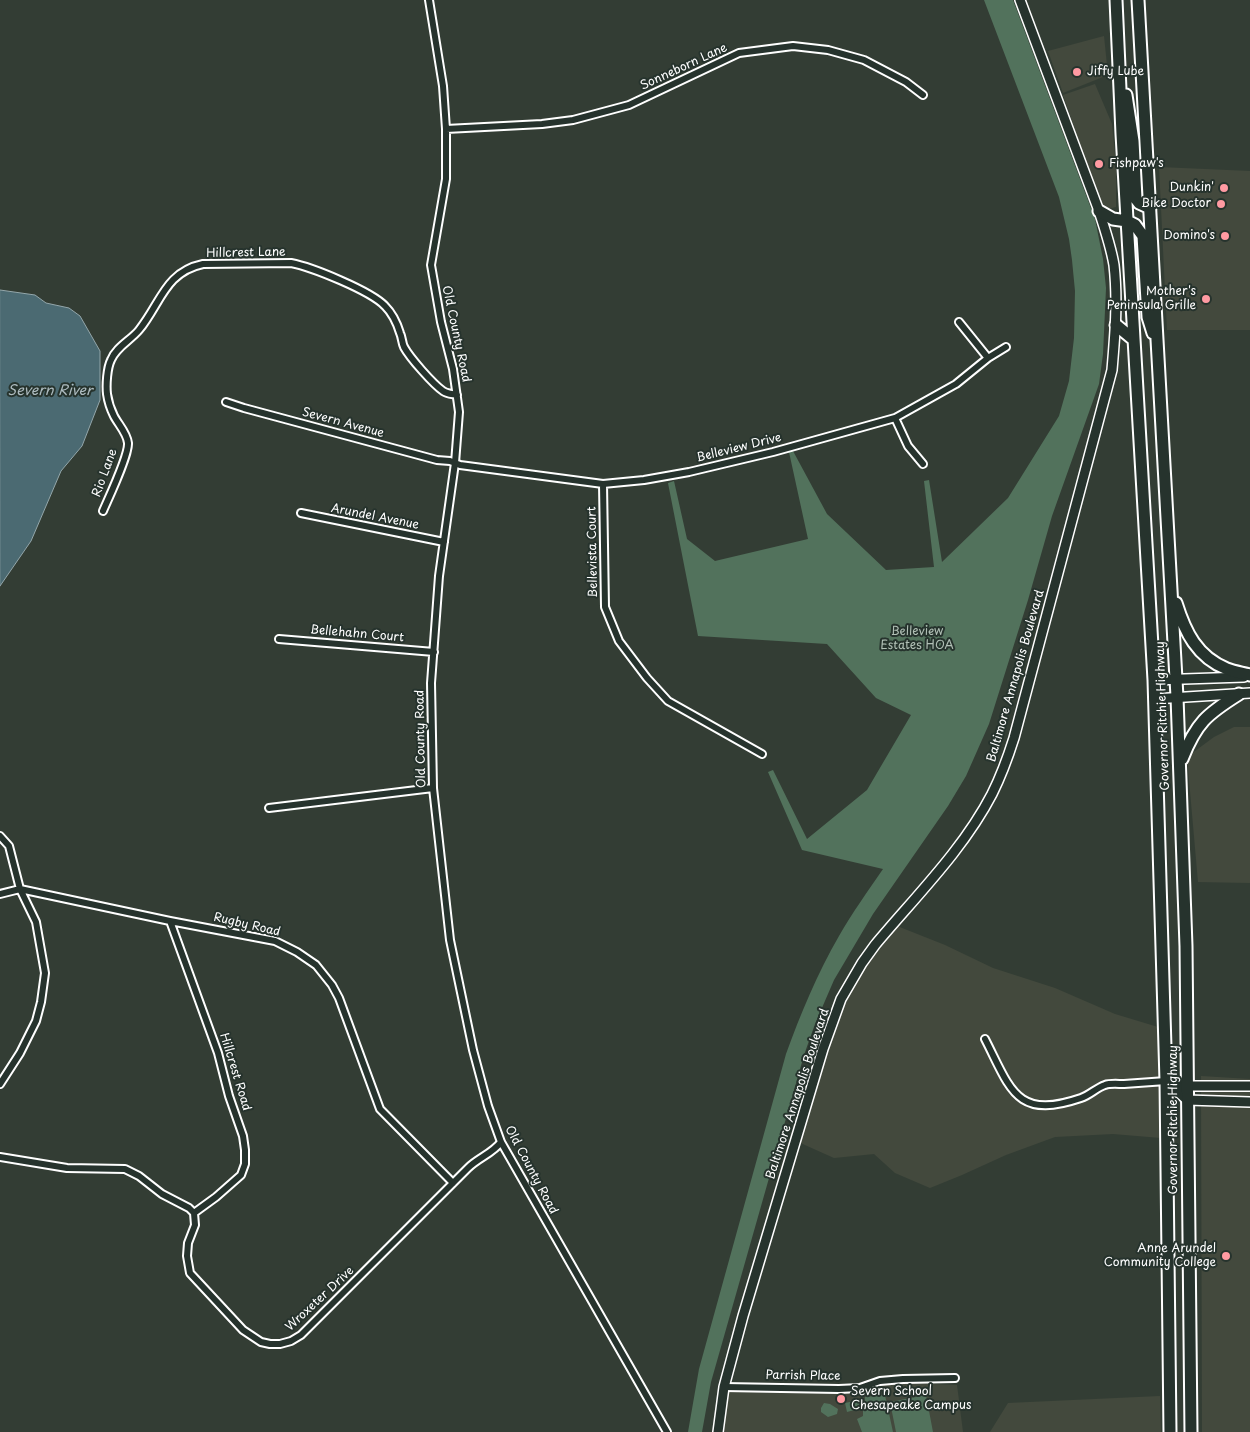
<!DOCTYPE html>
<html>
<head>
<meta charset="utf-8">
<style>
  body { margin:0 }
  canvas { display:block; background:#333d34 }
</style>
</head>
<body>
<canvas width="1250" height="1432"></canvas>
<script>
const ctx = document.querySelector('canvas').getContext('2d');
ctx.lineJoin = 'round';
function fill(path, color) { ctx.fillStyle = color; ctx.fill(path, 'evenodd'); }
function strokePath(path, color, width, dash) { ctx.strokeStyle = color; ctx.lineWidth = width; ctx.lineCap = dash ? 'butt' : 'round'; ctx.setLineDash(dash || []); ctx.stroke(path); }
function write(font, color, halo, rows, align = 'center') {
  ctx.font = font + ' "Playpen Sans",sans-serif'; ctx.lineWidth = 4; ctx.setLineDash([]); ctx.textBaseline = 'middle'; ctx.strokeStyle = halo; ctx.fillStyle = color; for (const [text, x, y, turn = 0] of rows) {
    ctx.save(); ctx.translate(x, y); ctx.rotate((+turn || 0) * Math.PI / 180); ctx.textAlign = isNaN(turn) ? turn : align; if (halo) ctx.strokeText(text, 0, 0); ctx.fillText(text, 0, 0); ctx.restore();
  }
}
const built = new Path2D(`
  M 1104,36 L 1108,75 L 1063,93 L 1048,51 Z
  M 1095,84 L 1112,124 L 1116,165 L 1116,207 L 1103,210 L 1063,95 Z
  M 1159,167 L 1250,171 L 1250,330 L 1167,330 Z
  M 1234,727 L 1250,727 L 1250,883 L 1198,882 L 1187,757 L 1214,737 Z
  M 892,924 L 945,945 L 993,968 L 1055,988 L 1115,1014 L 1158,1027 L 1161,1138 L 1113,1134 L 1055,1137 L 1006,1155 L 962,1175 L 930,1188 L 895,1173 L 874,1154 L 834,1158 L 796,1141 L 841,999 Z
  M 1201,1076 L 1250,1079 L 1250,1432 L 1202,1432 Z
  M 880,1382 L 957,1385 L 963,1432 L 718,1432 L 724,1387 L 839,1389 Z
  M 1160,1396 L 1161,1432 L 990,1432 L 1008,1403 Z`);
const green = new Path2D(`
  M 984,0 L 1013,0 L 1095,219 L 1103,259 L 1106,288 L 1103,354 L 1099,384 L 1052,516 L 1028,600 L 989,724 L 966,776 L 948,806 L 873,914 L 834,980 L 815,1024 L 804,1055 L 711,1382 L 702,1432 L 688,1432 L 699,1369 L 786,1054 C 801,1013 817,974 839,936 C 852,913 868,891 883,869 L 802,850 L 768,772 L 773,770 L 807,839 L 867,790 L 911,715 L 876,698 L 827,644 L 698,636 L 668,483 L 674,481 L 687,539 L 715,561 L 808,539 L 789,452 L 793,451 L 827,514 L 886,570 L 934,567 L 924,481 L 929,480 L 942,562 L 1008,498 L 1059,416 L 1069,381 L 1074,338 L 1075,291 L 1072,260 L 1069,239 L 1059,197 Z
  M 885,1395 L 893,1432 L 862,1432 L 857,1419 L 863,1416 L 863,1409 L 865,1408 L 865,1397 Z
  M 926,1395 L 933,1432 L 896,1432 L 890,1402 Z
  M 859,1400 L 862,1408 L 847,1412 L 845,1403 Z
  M 824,1403 L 830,1404 L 838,1409 L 837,1414 L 828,1417 L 821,1412 L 821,1408 Z`);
const water = new Path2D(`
  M 0,290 L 35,295 L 46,303 L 69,308 L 80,316 L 100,351 L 100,400 L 82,446 L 61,471 L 31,541 L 0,586 Z`);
const street = new Path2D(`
  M 429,0 L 443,86 L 446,129 L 446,179 L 431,265 L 441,322 L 453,369 L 459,412 L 455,463 L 439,576 L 431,683 L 433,788 L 450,940 L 473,1050 L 488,1106 L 501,1142 L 667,1432
  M 446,129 L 542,124 L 573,120 L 629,105 L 739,53 L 793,46 L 828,50 L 864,60 L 906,82 L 923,95
  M 959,322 L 988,358
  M 226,402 L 244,408 L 437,460 L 450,461 L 460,465 L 603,484 L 644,480 L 689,472 L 773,452 L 895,418 L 956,384 L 988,358 L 1006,347
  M 895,418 L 908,446 L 923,464
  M 603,484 L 605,607 L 619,641 L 647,678 L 668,701 L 762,754
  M 103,511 C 109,497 129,455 128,443 C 127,433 118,424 114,416 C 111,410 108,401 107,394 C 106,385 107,368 111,360 C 116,347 131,340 139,330 C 161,303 165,272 203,264 L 291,263 C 312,267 371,291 385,306 C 392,313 397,323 400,333 C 402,337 402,343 404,347 C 410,358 433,384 443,391 C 447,394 453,394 457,395
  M 301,513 L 444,542
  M 279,639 L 434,652
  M 269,808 L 433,788
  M 0,836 L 9,846 L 20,889 L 36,922 L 45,973 L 41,1002 L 36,1021 L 20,1053 L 0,1084
  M 0,894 L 20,889 L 170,921 L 275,941 L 297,952 L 316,965 L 332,985 L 339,998 L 380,1109 L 453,1183
  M 170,921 L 218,1053 L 229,1096 L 243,1136 L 245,1150 L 245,1164 L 241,1175 L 216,1197 L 194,1213
  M 985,1039 C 1011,1090 1016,1120 1081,1098 C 1090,1095 1096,1088 1105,1085 C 1110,1083 1118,1084 1124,1084 C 1138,1083 1152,1082 1166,1081
  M 0,1157 L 67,1168 L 125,1169 L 139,1176 L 162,1194 L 189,1208 L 194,1213 L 195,1225 L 188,1243 L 187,1256 L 190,1273 L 243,1330 L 261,1342 L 270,1344 L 280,1344 L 291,1341 L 301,1335 L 468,1168 C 478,1158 493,1153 501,1142
  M 724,1387 L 839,1389 L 860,1388 L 880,1381 L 903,1379 L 955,1378`);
const secondary = new Path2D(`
  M 1154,680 L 1244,677
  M 1154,699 L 1250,693
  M 1166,1081 L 1187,1100 L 1250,1102
  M 1168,1082 L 1188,1086 L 1250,1086
  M 718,1432 L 724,1387 L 743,1316 L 823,1049 L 841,999 L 862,963 L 875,945 C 915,897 963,850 992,794 C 1001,776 1008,757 1014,738 L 1112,370 C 1115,335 1118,300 1114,265 C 1111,247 1105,229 1099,211 L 1020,0`);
const highway = new Path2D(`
  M 1116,0 L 1122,134 L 1154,680 L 1166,1081 L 1170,1432
  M 1138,0 L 1177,697 L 1186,946 L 1191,1432
  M 1126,95 L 1133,141 L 1136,199 L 1139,203 L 1150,208
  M 1099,211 L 1113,219 L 1127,221 L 1135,225 L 1143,236 L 1148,317 L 1153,333
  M 1116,325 L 1133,339
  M 1176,603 C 1185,632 1197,657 1227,669 C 1234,672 1243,673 1250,675
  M 1182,759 C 1196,723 1207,714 1239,694`);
const markers = [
  [1077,72,5,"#ff9aa2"],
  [1099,164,5,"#ff9aa2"],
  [1224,188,5,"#ff9aa2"],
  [1221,204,5,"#ff9aa2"],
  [1225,236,5,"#ff9aa2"],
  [1206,299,5,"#ff9aa2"],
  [1226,1256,5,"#ff9aa2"],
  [841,1399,5,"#ff9aa2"]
];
const streetNames = [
  ["Sonneborn Lane",684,67,-25],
  ["Hillcrest Lane",246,253,-1],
  ["Old County Road",456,334,78],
  ["Severn Avenue",343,423,15],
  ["Belleview Drive",739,448,-14],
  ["Rio Lane",105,473,-70],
  ["Arundel Avenue",375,517,11],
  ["Bellevista Court",593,552,-91],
  ["Bellehahn Court",357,634,5],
  ["Baltimore Annapolis Boulevard",1016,676,-74],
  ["Governor Ritchie Highway",1163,716,-92],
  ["Old County Road",421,739,-91],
  ["Rugby Road",247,925,13],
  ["Hillcrest Road",235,1072,73],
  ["Baltimore Annapolis Boulevard",798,1094,-72],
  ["Governor Ritchie Highway",1174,1120,-90],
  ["Old County Road",531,1170,62],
  ["Wroxeter Drive",320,1299,-43],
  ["Parrish Place",803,1376,1]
];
const poiNames = [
  ["Jiffy Lube",1087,72,"left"],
  ["Fishpaw's",1109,164,"left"],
  ["Dunkin'",1214,188],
  ["Bike Doctor",1211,204],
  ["Domino's",1215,236],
  ["Mother's",1196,292],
  ["Peninsula Grille",1196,306],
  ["Anne Arundel",1216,1249],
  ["Community College",1216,1263],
  ["Severn School",851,1392,"left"],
  ["Chesapeake Campus",851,1406,"left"]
];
const parkNames = [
  ["Belleview",917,632],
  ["Estates HOA",917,646]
];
const waterNames = [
  ["Severn River",50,391]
];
fill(built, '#43493d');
fill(green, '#52725c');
fill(water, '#4b6a72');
strokePath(water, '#93a6aa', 1);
strokePath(street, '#fff', 10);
strokePath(secondary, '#fff', 12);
strokePath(highway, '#fff', 15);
strokePath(street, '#26332d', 6);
strokePath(secondary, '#26332d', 9);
strokePath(highway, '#26332d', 11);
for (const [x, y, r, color] of markers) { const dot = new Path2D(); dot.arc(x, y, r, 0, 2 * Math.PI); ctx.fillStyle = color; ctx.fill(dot); strokePath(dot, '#26332d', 2); }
write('12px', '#fff', '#26332d', streetNames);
write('12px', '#fff', '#26332d', poiNames, 'right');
write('12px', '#b1c0b6', '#26332d', parkNames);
write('italic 14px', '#aebcc0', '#26332d', waterNames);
</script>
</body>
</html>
